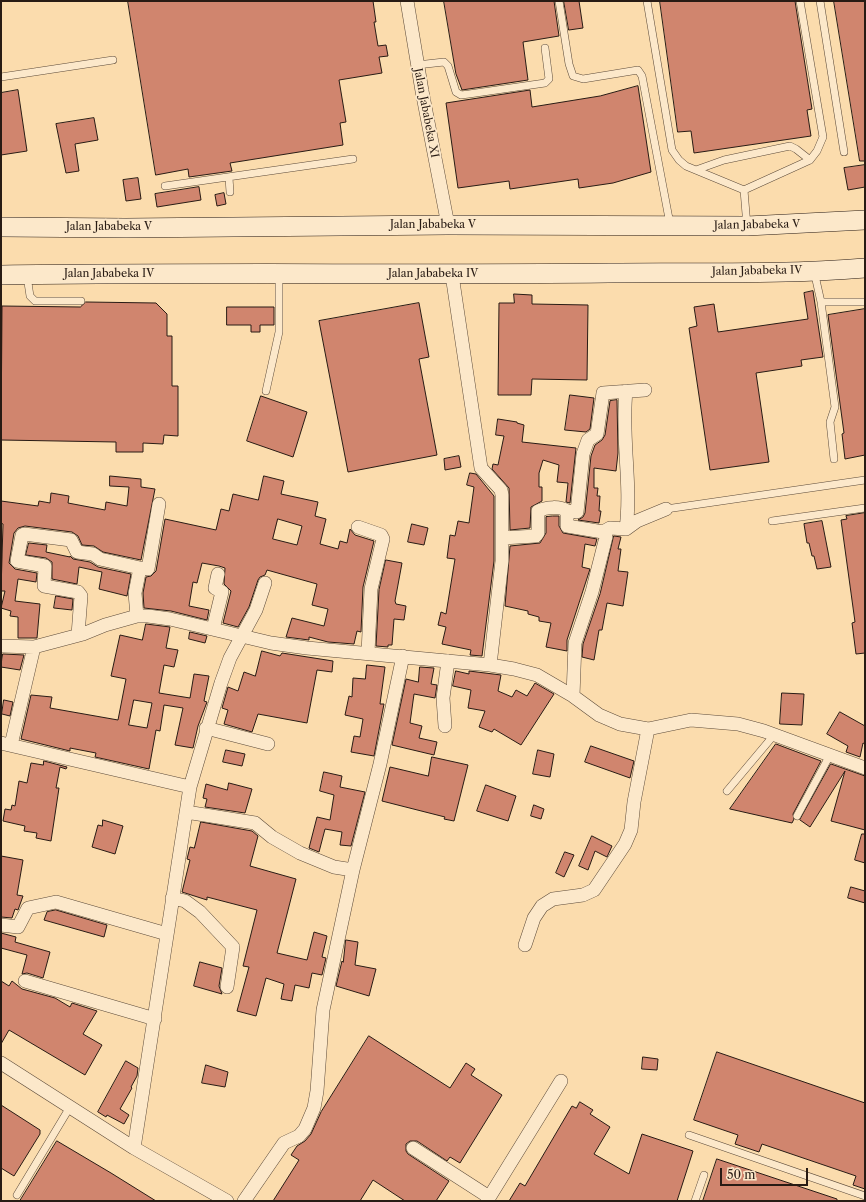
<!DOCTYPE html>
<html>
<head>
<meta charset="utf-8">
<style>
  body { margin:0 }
  #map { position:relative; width:866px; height:1202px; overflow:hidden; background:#fbdcad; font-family:"Libre Caslon Text",serif }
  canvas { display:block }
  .frame { position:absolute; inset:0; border:2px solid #281b14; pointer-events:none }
  .scale { position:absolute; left:720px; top:1168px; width:88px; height:18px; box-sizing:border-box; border:2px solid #281b14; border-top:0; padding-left:5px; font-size:12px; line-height:14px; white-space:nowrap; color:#281b14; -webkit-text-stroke:3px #fce8ca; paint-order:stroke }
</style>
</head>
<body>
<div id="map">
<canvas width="866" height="1202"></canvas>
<div class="frame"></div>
<div class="scale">50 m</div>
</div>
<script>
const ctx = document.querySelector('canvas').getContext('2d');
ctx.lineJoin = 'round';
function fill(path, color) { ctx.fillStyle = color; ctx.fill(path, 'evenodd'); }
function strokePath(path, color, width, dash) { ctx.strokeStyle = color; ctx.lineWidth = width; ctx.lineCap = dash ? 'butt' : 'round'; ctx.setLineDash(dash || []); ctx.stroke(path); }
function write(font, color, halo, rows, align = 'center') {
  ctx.font = font + ' "Libre Caslon Text",serif'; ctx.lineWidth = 3.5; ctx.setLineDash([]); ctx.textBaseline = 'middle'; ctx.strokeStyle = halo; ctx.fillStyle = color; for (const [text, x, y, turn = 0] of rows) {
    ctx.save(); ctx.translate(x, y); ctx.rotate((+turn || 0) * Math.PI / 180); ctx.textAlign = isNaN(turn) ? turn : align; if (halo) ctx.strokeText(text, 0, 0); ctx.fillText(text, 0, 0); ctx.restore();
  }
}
const building = new Path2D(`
  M 128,1 L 373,1 L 376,22 L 374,22 L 378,46 L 386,45 L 388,56 L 379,57 L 382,73 L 339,80 L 346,122 L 340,123 L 343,145 L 230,163 L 232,171 L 189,177 L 188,169 L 156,175 Z
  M 444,1 L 554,1 L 559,36 L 523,42 L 528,80 L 462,90 L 456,74 Z
  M 564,1 L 579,1 L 583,28 L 569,30 Z
  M 660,1 L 795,1 L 812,109 L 807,110 L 811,136 L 694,153 L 691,131 L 678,132 Z
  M 834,1 L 865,1 L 865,161 L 860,161 Z
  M 638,86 L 651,172 L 613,183 L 579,188 L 578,179 L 510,189 L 509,181 L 458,188 L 446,103 L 530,90 L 532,107 L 600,96 Z
  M 18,90 L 27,151 L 1,155 L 1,93 Z
  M 94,118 L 98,140 L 75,144 L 79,171 L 66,173 L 56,124 Z
  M 865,165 L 865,187 L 848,190 L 844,168 Z
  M 138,178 L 141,199 L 126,201 L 123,180 Z
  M 199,187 L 201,200 L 157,207 L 155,194 Z
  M 224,193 L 226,204 L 217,206 L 215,195 Z
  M 813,291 L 823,357 L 801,360 L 802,366 L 756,373 L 769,462 L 710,470 L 689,328 L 697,326 L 694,307 L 714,304 L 718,332 L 808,319 L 804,293 Z
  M 514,294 L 532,295 L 532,304 L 588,305 L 587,380 L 532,379 L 531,395 L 498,395 L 499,303 L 514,303 Z
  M 86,302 L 156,303 L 167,314 L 167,336 L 172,336 L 172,386 L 178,386 L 178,436 L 164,435 L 163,444 L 143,443 L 143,452 L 116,452 L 116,442 L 1,440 L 2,306 L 80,307 Z
  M 419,303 L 429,357 L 419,359 L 437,455 L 348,472 L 319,321 Z
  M 227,307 L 274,307 L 274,325 L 260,325 L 260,332 L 251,332 L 251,325 L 227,325 Z
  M 865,309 L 865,455 L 845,459 L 842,434 L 844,433 L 828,315 Z
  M 570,395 L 594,398 L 590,429 L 586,432 L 565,430 Z
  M 261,396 L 307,412 L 293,457 L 247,441 Z
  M 617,400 L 618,453 L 616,471 L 594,468 L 594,488 L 598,488 L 597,496 L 600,496 L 599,511 L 601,511 L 599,523 L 578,520 L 583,517 L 585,513 L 591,456 L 595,445 L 602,440 L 605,435 L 610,401 Z
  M 498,419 L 517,422 L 517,423 L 524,425 L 522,442 L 576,448 L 570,503 L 566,502 L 568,483 L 557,482 L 559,465 L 543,460 L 539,473 L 539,487 L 542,487 L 542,501 L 531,507 L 530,528 L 510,530 L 509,488 L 492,469 L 493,464 L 498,465 L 504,436 L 496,435 Z
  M 459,456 L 461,467 L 445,470 L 444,459 Z
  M 470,473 L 476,474 L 494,496 L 494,561 L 482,656 L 470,655 L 471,650 L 442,644 L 446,627 L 438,625 L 441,612 L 446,614 L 455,559 L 447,558 L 450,535 L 455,536 L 458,521 L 469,523 L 474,487 L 467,485 Z
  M 110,476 L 141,479 L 141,487 L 155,489 L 141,560 L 103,552 L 94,546 L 82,545 L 78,536 L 72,532 L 25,526 L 18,528 L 14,533 L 9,563 L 15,569 L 37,573 L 36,582 L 18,579 L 15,601 L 40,604 L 37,638 L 18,638 L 18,617 L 10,616 L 11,611 L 1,608 L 5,591 L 1,591 L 3,524 L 1,523 L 1,501 L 38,506 L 39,501 L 50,503 L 51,493 L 69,496 L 68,503 L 105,510 L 106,502 L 127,506 L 129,487 L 110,486 Z
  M 264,476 L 284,481 L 281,494 L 318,502 L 315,516 L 326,519 L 320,544 L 338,549 L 340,541 L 347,543 L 350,529 L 355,535 L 374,541 L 363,587 L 361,632 L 357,631 L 354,644 L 328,642 L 309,637 L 309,640 L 286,637 L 292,618 L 324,626 L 328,609 L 312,605 L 317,584 L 267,570 L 265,575 L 260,577 L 258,580 L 249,607 L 238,627 L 223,623 L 231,591 L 224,584 L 225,568 L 219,566 L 202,563 L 197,583 L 193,582 L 189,606 L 209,610 L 207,620 L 171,611 L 144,608 L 143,593 L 146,577 L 151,576 L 156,571 L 165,519 L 216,530 L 221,509 L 229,511 L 233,494 L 258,500 ZM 278,519 L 302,526 L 297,545 L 273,539 Z
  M 865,513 L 865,653 L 856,654 L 852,623 L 855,622 L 841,520 L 847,519 L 846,516 Z
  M 553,516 L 559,516 L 559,526 L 563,533 L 597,539 L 595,546 L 585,544 L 582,567 L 590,569 L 567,640 L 567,651 L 546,647 L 551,623 L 539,621 L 539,617 L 528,614 L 528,611 L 505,606 L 510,546 L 540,543 L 546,533 L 546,517 Z
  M 822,521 L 831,567 L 817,569 L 814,556 L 812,556 L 809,543 L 807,543 L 804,524 Z
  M 412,524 L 428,528 L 424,545 L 408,542 Z
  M 614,536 L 621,537 L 618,549 L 621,549 L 618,571 L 628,572 L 623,606 L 607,603 L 602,630 L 599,630 L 594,660 L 582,657 L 583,644 L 600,594 Z
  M 29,543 L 47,545 L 46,552 L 70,557 L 70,556 L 73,559 L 90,562 L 98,567 L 131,574 L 127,596 L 99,589 L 102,572 L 79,567 L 77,584 L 52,579 L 52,562 L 46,558 L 26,555 Z
  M 386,560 L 402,563 L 395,601 L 396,604 L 406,606 L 404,620 L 394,619 L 392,645 L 388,645 L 388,647 L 376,646 L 379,590 Z
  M 56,596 L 73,599 L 72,610 L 54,608 Z
  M 146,624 L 170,627 L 166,648 L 178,650 L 174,667 L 164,665 L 159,693 L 190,698 L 194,674 L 209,676 L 204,701 L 207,702 L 198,726 L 193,748 L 175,745 L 183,708 L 164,705 L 160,731 L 156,730 L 149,769 L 95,757 L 96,753 L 70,748 L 70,751 L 21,739 L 31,695 L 52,697 L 50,708 L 118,720 L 126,679 L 111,676 L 120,635 L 142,640 ZM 134,700 L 152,703 L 147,728 L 129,725 Z
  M 190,632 L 207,636 L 205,643 L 189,639 Z
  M 262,651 L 280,656 L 282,653 L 333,661 L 332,672 L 317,670 L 307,723 L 258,714 L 252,732 L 224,724 L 228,710 L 222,708 L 228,687 L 238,691 L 244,672 L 255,676 Z
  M 3,654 L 24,655 L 20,670 L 1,667 Z
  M 367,665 L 385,667 L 380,704 L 384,704 L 374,756 L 351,752 L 354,736 L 360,737 L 363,719 L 345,715 L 349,696 L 352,697 L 353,678 L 365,679 Z
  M 420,667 L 434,668 L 431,684 L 437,685 L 435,698 L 414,694 L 410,723 L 422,726 L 419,738 L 437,742 L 434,755 L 392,745 L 406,679 L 418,682 Z
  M 456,671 L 469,674 L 469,671 L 501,675 L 498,691 L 512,697 L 516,690 L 527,696 L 535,683 L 554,694 L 521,745 L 494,729 L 492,732 L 479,727 L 485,711 L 468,708 L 471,690 L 453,686 Z
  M 782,693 L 804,694 L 802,725 L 780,724 Z
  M 4,700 L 13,702 L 10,716 L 2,714 Z
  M 840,712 L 865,726 L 865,744 L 863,743 L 860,757 L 846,752 L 848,746 L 827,734 Z
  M 776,744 L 821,761 L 793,814 L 794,819 L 792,823 L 730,809 Z
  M 591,746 L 634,761 L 630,778 L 585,762 Z
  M 226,750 L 245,754 L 242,766 L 223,762 Z
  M 538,750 L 554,754 L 550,777 L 533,774 Z
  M 432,757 L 468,765 L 454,821 L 444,819 L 445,817 L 382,801 L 390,767 L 428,776 Z
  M 44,761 L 67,767 L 66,769 L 60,767 L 56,788 L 59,788 L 51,841 L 36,838 L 37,833 L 24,831 L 25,826 L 3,821 L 5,809 L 11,810 L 12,805 L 15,806 L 19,781 L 27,783 L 31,763 L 43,765 Z
  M 831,764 L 865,776 L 865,830 L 831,821 L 845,771 L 810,827 L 800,820 Z
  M 324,772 L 342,776 L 340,787 L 365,792 L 351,846 L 340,845 L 342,832 L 325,829 L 319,852 L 309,848 L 317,817 L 330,820 L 334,795 L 320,791 Z
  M 229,783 L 252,789 L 245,813 L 205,807 L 207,799 L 203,798 L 206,784 L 227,790 Z
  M 486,785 L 516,796 L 508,821 L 477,811 Z
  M 534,805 L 544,809 L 541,819 L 531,816 Z
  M 103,820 L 123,826 L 115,854 L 92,847 L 98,825 L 102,826 Z
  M 201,822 L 252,831 L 258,836 L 250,866 L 296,879 L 277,953 L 307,960 L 314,932 L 327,936 L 322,957 L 326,958 L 322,975 L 312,973 L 309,988 L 295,985 L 292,1001 L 281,999 L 284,984 L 266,978 L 256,1016 L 237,1011 L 249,967 L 243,966 L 257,910 L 207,897 L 207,900 L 182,892 L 190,860 L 187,859 L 190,847 L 194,848 Z
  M 862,834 L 865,834 L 865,863 L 855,860 Z
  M 592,836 L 612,846 L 607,857 L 595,851 L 588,870 L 579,866 Z
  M 565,852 L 574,855 L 564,877 L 556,873 Z
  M 1,856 L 23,860 L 17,895 L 23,896 L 18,910 L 15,909 L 12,918 L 1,917 Z
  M 851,887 L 865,891 L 865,903 L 848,898 Z
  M 56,910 L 107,925 L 104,937 L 44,920 L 47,912 Z
  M 1,933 L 16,937 L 15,942 L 50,952 L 43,978 L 27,973 L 22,974 L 27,955 L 1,948 Z
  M 346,940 L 358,942 L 355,965 L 376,969 L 369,996 L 336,986 L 342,961 L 343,962 Z
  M 200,962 L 222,968 L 219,986 L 222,994 L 194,986 Z
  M 1,981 L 9,986 L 12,981 L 22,989 L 55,998 L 70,1007 L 72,1003 L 97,1011 L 83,1034 L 102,1045 L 85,1075 L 9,1030 L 1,1044 Z
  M 369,1036 L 450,1088 L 466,1063 L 475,1069 L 471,1075 L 502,1095 L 460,1163 L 450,1157 L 447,1161 L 417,1141 L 410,1141 L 406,1144 L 406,1151 L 408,1154 L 449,1181 L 436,1201 L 405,1201 L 373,1180 L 360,1201 L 273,1201 L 299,1160 L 291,1155 L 297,1146 L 305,1141 L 311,1134 L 321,1112 Z
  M 717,1052 L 865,1103 L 865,1189 L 853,1185 L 856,1176 L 762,1144 L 759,1152 L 735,1144 L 738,1135 L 694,1120 Z
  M 643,1057 L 658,1059 L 657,1070 L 642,1069 Z
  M 126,1061 L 138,1068 L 137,1076 L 131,1087 L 132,1088 L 120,1109 L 129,1115 L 124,1124 L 107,1115 L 106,1117 L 98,1112 Z
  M 206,1065 L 228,1072 L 225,1087 L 202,1083 Z
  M 580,1102 L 593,1110 L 590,1114 L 610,1127 L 594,1154 L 629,1174 L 642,1134 L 693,1151 L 677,1201 L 509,1201 L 520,1183 L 525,1186 L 572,1106 L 576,1108 Z
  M 1,1105 L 40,1130 L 40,1134 L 14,1176 L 1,1168 Z
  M 57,1141 L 111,1173 L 156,1201 L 20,1201 Z
  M 717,1159 L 837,1199 L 837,1201 L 703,1201 Z`);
const lane = new Path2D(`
  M 559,1 L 569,64 L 573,76 L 583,79 L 638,70 L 642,76 L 670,224
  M 647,1 L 672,150 L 679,160 L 686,166 L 744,190 L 747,226
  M 820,1 L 844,152
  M 417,65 L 444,62 L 448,66 L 456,92 L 461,95 L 469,94 L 545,83 L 549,79 L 545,48
  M 1,77 L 113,60
  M 696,170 L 724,160 L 790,146 L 796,149 L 810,160
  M 229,178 L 230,192
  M 165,186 L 353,159
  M 744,190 L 810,160 L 817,151 L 823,137 L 800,1
  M 814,271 L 821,302 L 865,302
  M 27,276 L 30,296 L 35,301 L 81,301
  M 821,302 L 835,407 L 830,422 L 834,459
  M 266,391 L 279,332 L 279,275
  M 666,509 L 865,480
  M 772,521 L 865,508
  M 727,791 L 774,735
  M 797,816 L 830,755
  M 689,1135 L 865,1196
  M 17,1195 L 70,1107
  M 695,1201 L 704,1175`);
const street = new Path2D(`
  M 407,1 L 422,91 L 448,225
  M 452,275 L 481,468 L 501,490 L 502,495 L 502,561 L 490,665
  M 567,511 L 577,512 L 583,454 L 588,440 L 597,434 L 603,393 L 645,390
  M 358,527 L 381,535 L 383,539 L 371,589 L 368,653
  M 626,529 C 632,483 621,438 626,391
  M 603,532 L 610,528 L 626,529 L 637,521 L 666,509
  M 502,538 L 536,536 L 538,533 L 538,511 C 546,507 560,506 567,511 L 567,526 L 603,532 L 606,537 L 592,592 L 575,643 L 573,696
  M 137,616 L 135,593 L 140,568 L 148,569 L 159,504
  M 213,629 L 222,592 L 215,588 L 218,574
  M 78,635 L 81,596 L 78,592 L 44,586 L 45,566 L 17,561 L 22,535 L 24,534 L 71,540 L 77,552 L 93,554 L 100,559 L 140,568
  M 1,646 L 34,647 L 83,634 L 105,625 L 137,616 L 148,616 L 170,619 L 271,643 L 307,648 L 490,665 L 514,669 L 537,675 L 573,696 L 599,715 L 620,724 L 648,729 L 691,720 L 738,724 L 764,731 L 865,768
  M 445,726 L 443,698 L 448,661
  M 206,728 L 268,744
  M 1,743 L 190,787
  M 11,745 L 34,647
  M 186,812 L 255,823 L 272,837 L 300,853 L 334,867 L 353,870
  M 172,898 L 185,901 L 200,912 L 233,947 L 227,987
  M 1,925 L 18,927 L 28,908 L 56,902 L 167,934
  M 525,945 L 534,918 L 542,906 L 553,899 L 583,895 L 594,890 L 625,844 L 631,830 L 634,802 L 648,729
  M 25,981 L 155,1019
  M 1,1063 L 134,1148 L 227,1201
  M 134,1148 L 190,787 L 221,683 L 230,658 L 256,610 L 265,583
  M 413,1148 L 489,1197
  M 244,1201 L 284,1143 L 299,1136 L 305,1129 L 314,1108 L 317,1091 L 323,1010 L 353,870 L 380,764 L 403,656
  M 487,1201 L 561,1081`);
const secondary = new Path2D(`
  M 1,227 L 126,228 L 448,225 L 747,226 L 865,220
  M 1,275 C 204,272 406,275 609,273 C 694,272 780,275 865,268`);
const streetNames = [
  ["Jalan Jababeka XI",426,113,79],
  ["Jalan Jababeka V",433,225],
  ["Jalan Jababeka V",757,225,-1],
  ["Jalan Jababeka V",109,227],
  ["Jalan Jababeka IV",757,271,-1],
  ["Jalan Jababeka IV",109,274],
  ["Jalan Jababeka IV",433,274]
];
fill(building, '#d0856e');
strokePath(building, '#281b14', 1);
strokePath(lane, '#5d4b3a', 8);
strokePath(street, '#5d4b3a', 14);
strokePath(secondary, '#281b14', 20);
strokePath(lane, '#fce8ca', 7);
strokePath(street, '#fce8ca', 13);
strokePath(secondary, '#fce8ca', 19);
write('11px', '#281b14', '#fce8ca', streetNames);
</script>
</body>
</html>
